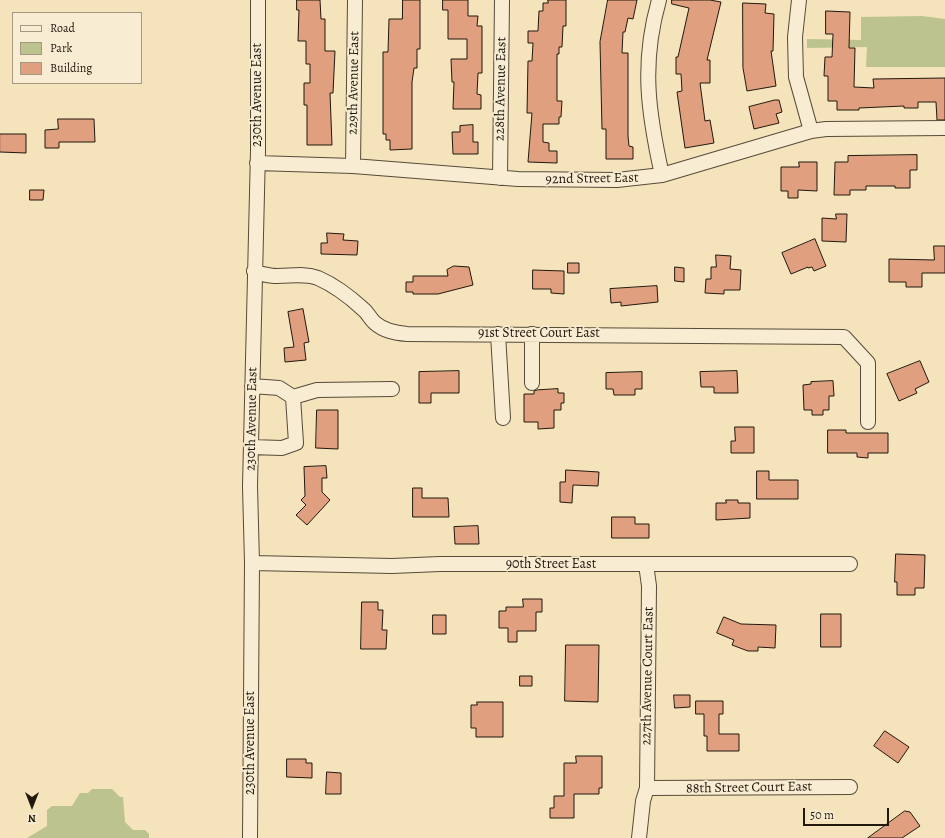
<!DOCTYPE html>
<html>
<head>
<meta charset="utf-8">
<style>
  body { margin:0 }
  #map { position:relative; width:945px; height:838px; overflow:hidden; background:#f4e3bb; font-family:Alegreya,serif }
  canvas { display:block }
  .legend { position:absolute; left:12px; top:12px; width:130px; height:72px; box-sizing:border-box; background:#f8edd3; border:1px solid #a29884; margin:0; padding:5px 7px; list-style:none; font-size:12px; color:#21180e }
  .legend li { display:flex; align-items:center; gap:8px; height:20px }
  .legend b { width:20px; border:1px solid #a29884 }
  .north { position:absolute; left:12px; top:786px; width:40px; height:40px; -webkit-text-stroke:3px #f8edd3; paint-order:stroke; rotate:180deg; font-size:11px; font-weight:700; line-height:16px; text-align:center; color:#21180e }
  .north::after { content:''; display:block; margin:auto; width:14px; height:18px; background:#21180e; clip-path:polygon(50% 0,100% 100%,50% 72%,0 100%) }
  .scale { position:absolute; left:803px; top:808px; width:86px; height:18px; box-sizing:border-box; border:2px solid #21180e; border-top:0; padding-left:5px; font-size:12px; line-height:14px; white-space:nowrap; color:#21180e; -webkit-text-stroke:3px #f8edd3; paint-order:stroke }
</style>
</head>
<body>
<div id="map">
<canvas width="945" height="838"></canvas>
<ul class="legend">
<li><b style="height:5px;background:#f8edd3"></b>Road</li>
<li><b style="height:11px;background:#bdc38e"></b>Park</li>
<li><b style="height:11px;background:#e09f7e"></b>Building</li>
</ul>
<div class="north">N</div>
<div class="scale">50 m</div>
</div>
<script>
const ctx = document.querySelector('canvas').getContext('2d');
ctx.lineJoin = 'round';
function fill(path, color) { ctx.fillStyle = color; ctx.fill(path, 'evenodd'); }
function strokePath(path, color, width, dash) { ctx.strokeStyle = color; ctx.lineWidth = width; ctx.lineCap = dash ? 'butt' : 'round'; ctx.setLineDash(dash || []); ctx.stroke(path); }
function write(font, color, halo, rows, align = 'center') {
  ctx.font = font + ' Alegreya,serif'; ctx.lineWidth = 3.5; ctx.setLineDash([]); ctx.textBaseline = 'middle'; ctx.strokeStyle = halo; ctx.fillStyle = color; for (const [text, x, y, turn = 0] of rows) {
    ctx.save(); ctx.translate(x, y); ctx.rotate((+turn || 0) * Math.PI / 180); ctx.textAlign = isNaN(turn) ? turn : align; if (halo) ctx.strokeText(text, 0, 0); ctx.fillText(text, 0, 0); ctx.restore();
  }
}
const green = new Path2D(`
  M 922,16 L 945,19 L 945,67 L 866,67 L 867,47 L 807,48 L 807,39 L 861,40 L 861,17 Z
  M 92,789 L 112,789 L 120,797 L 123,797 L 125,822 L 133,830 L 145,830 L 149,834 L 149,838 L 27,838 L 47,826 L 47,810 L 52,806 L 72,806 L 80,793 L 88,793 Z`);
const building = new Path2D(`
  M 297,0 L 320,0 L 321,19 L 325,19 L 325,51 L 335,51 L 333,93 L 330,93 L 332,145 L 307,145 L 307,105 L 304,105 L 304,83 L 310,83 L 310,64 L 306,64 L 306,41 L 298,41 L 299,10 L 297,10 Z
  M 403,0 L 420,0 L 420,49 L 417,49 L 417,68 L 414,68 L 412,82 L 412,149 L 390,150 L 390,140 L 386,140 L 386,134 L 383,134 L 383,52 L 388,52 L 389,19 L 402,19 Z
  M 443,0 L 468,0 L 468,16 L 478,16 L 477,26 L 482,26 L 482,73 L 478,73 L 477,94 L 481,95 L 481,109 L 453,109 L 454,82 L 452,82 L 451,59 L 467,59 L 467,39 L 448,39 L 448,10 L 443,10 Z
  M 548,0 L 566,0 L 566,26 L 563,26 L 562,47 L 559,47 L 559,54 L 557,54 L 557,101 L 562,101 L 561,117 L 559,117 L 559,124 L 543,124 L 543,142 L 549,143 L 549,151 L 557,151 L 557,163 L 528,162 L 532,113 L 527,113 L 528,61 L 532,61 L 533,43 L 528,43 L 528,31 L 538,31 L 539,11 L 543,11 L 543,3 L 548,3 Z
  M 608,0 L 637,0 L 633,19 L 628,18 L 625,32 L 623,32 L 622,53 L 628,53 L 628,136 L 629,146 L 633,147 L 633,159 L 606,159 L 606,129 L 602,129 L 600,42 Z
  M 672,0 L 710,0 L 721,2 L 707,60 L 710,60 L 710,83 L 700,83 L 705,121 L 710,120 L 714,143 L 685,148 L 677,92 L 682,91 L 681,74 L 676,74 L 676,57 L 678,57 L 689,8 L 672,4 Z
  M 743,3 L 766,4 L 765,13 L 774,14 L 773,51 L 771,51 L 776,86 L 747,91 L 743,68 Z
  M 826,11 L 850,12 L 849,48 L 855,48 L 854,87 L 874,88 L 873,79 L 945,78 L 945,120 L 937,120 L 936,102 L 918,102 L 918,108 L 904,108 L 904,106 L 859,108 L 859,110 L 837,110 L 837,101 L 828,101 L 828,76 L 824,76 L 825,57 L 832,57 L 833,34 L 826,34 Z
  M 775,100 L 779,100 L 782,112 L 776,114 L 779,123 L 754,129 L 749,107 Z
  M 58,119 L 94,119 L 95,142 L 59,142 L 59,148 L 45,148 L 45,130 L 58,129 Z
  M 473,125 L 473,142 L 478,142 L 478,154 L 453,154 L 452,132 L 460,132 L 460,126 Z
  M 0,134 L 26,134 L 26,153 L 0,152 Z
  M 917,155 L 917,170 L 910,170 L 910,188 L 895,188 L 895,186 L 866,186 L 866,190 L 850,190 L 850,195 L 834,195 L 835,162 L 848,162 L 848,156 Z
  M 799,162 L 817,162 L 817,191 L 798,190 L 798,198 L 788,198 L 788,191 L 781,191 L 781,167 L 799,167 Z
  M 30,190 L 44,190 L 43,200 L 30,200 Z
  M 836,214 L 847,214 L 846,242 L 822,241 L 822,218 L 836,219 Z
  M 327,233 L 344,234 L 343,240 L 358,241 L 357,255 L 321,254 L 321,243 L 327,243 Z
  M 815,239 L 826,266 L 814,271 L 812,267 L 808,268 L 808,267 L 791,274 L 782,253 Z
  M 934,246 L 945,246 L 945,273 L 922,273 L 922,287 L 906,287 L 906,282 L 889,282 L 889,259 L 934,260 Z
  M 716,255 L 731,256 L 730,269 L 741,270 L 740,290 L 724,290 L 724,294 L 705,293 L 706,279 L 711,279 L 711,267 L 716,267 Z
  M 568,263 L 579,263 L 579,273 L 568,273 Z
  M 454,266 L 469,267 L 473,285 L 438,294 L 413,294 L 413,292 L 406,292 L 406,282 L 413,282 L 413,276 L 448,276 L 447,270 Z
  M 675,267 L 684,268 L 684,282 L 675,281 Z
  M 533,270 L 564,271 L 564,294 L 551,293 L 551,289 L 533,289 Z
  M 657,286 L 658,302 L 621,306 L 621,302 L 611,303 L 610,289 Z
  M 303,309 L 309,342 L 304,343 L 306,360 L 285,362 L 284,348 L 294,347 L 288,312 Z
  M 920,361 L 929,382 L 915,389 L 917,393 L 899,401 L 887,374 Z
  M 459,371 L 459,393 L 431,393 L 431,403 L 419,403 L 419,372 Z
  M 737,371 L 738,393 L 714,393 L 714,387 L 701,387 L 700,372 Z
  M 642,372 L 642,389 L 635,389 L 635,395 L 614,395 L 613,389 L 606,389 L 606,373 Z
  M 833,381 L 834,396 L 829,396 L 829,410 L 823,410 L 823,415 L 812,415 L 812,410 L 804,410 L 803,385 L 811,384 L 811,382 Z
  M 558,389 L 558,393 L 564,393 L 564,403 L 561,403 L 561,410 L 554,410 L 554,428 L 538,429 L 538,422 L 524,422 L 524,394 L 534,394 L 534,391 L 537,390 Z
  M 317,410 L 338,410 L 338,449 L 316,448 Z
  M 735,427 L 754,427 L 754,453 L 731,453 L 731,441 L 735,441 Z
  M 828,430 L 846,430 L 846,433 L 888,433 L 888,453 L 868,453 L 868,458 L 857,457 L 857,453 L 828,453 Z
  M 326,466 L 327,478 L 322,478 L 322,492 L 330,500 L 307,525 L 296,515 L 306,505 L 301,500 L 305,496 L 304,467 Z
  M 566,470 L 599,472 L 598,486 L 573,485 L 572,503 L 560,502 L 560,482 L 565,482 Z
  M 757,471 L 769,471 L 769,480 L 798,480 L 798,499 L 757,499 Z
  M 413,488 L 422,488 L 422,498 L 448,498 L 449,517 L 413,517 Z
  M 726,500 L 738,500 L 738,503 L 750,503 L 750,518 L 716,520 L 716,503 L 726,503 Z
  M 612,517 L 635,517 L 635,524 L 649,524 L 649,538 L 612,538 Z
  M 478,526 L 479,544 L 455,544 L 454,527 Z
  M 896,554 L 925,555 L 924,588 L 915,588 L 915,595 L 897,595 L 897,582 L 895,582 Z
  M 523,599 L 542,599 L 542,612 L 536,612 L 536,631 L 517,631 L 517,642 L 508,642 L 508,628 L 499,628 L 499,611 L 506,611 L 506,607 L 523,607 Z
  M 362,602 L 378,602 L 378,610 L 383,610 L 382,630 L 387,630 L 386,649 L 361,649 Z
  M 821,614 L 841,614 L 841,647 L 821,647 Z
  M 433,615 L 446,615 L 446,634 L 433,634 Z
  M 724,617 L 741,624 L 776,625 L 775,648 L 758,647 L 758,651 L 748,651 L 732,645 L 734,640 L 717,633 Z
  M 566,645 L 599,645 L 598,702 L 565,701 Z
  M 520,676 L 532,676 L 532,686 L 520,686 Z
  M 674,695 L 690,695 L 690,707 L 675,708 Z
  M 696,701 L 723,701 L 723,714 L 719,714 L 719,734 L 739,734 L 739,751 L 707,751 L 707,736 L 704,736 L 704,714 L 696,714 Z
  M 477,702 L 503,702 L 503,737 L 476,737 L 476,728 L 471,728 L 471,705 L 477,705 Z
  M 885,731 L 909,747 L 898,763 L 874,746 Z
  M 576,756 L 602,756 L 602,788 L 599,788 L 599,794 L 574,794 L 574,818 L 550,818 L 550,808 L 554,808 L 554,796 L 564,796 L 564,763 L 576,763 Z
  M 287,759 L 306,759 L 306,763 L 312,763 L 312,778 L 287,777 Z
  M 327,772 L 341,773 L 341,794 L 326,794 Z
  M 905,811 L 910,812 L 920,826 L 902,838 L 868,838 Z`);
const minor = new Path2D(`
  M 659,0 C 641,63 648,112 662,175
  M 799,0 L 795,37 L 796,77 L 811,131
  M 257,163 L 353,166 L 518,179 L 617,180 L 662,175 L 811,131 L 826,129 L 945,128
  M 353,166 L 355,0
  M 500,178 L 502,0
  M 254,271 C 277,282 297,270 318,278 C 334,285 350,297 363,309 C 368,313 371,320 375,323 C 384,331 395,333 407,334 L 844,337 L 868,363 L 868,422
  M 498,334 L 503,418
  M 532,334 L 532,383
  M 293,397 L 317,390 L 392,389
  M 251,447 L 282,448 L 296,443 L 293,397 L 279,388 L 252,386
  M 252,563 L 392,566 L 440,564 L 850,564
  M 647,788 L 850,787
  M 250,838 L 252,563 L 250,486 L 258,151 L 258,0
  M 639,838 L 643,801 L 647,788 L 649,586 L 646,564`);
const streetNames = [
  ["229th Avenue East",354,83,-89],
  ["228th Avenue East",501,89,-89],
  ["230th Avenue East",258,95,-90],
  ["92nd Street East",592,179,-1],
  ["91st Street Court East",539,334],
  ["230th Avenue East",252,419,-89],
  ["90th Street East",551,565],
  ["227th Avenue Court East",648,676,-89],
  ["230th Avenue East",251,743,-90],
  ["88th Street Court East",749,788,-1]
];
fill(green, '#bdc38e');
fill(building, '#e09f7e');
strokePath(building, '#21180e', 1);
strokePath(minor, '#564b39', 16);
strokePath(minor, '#f8edd3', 14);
write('14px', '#21180e', '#f8edd3', streetNames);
</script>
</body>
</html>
